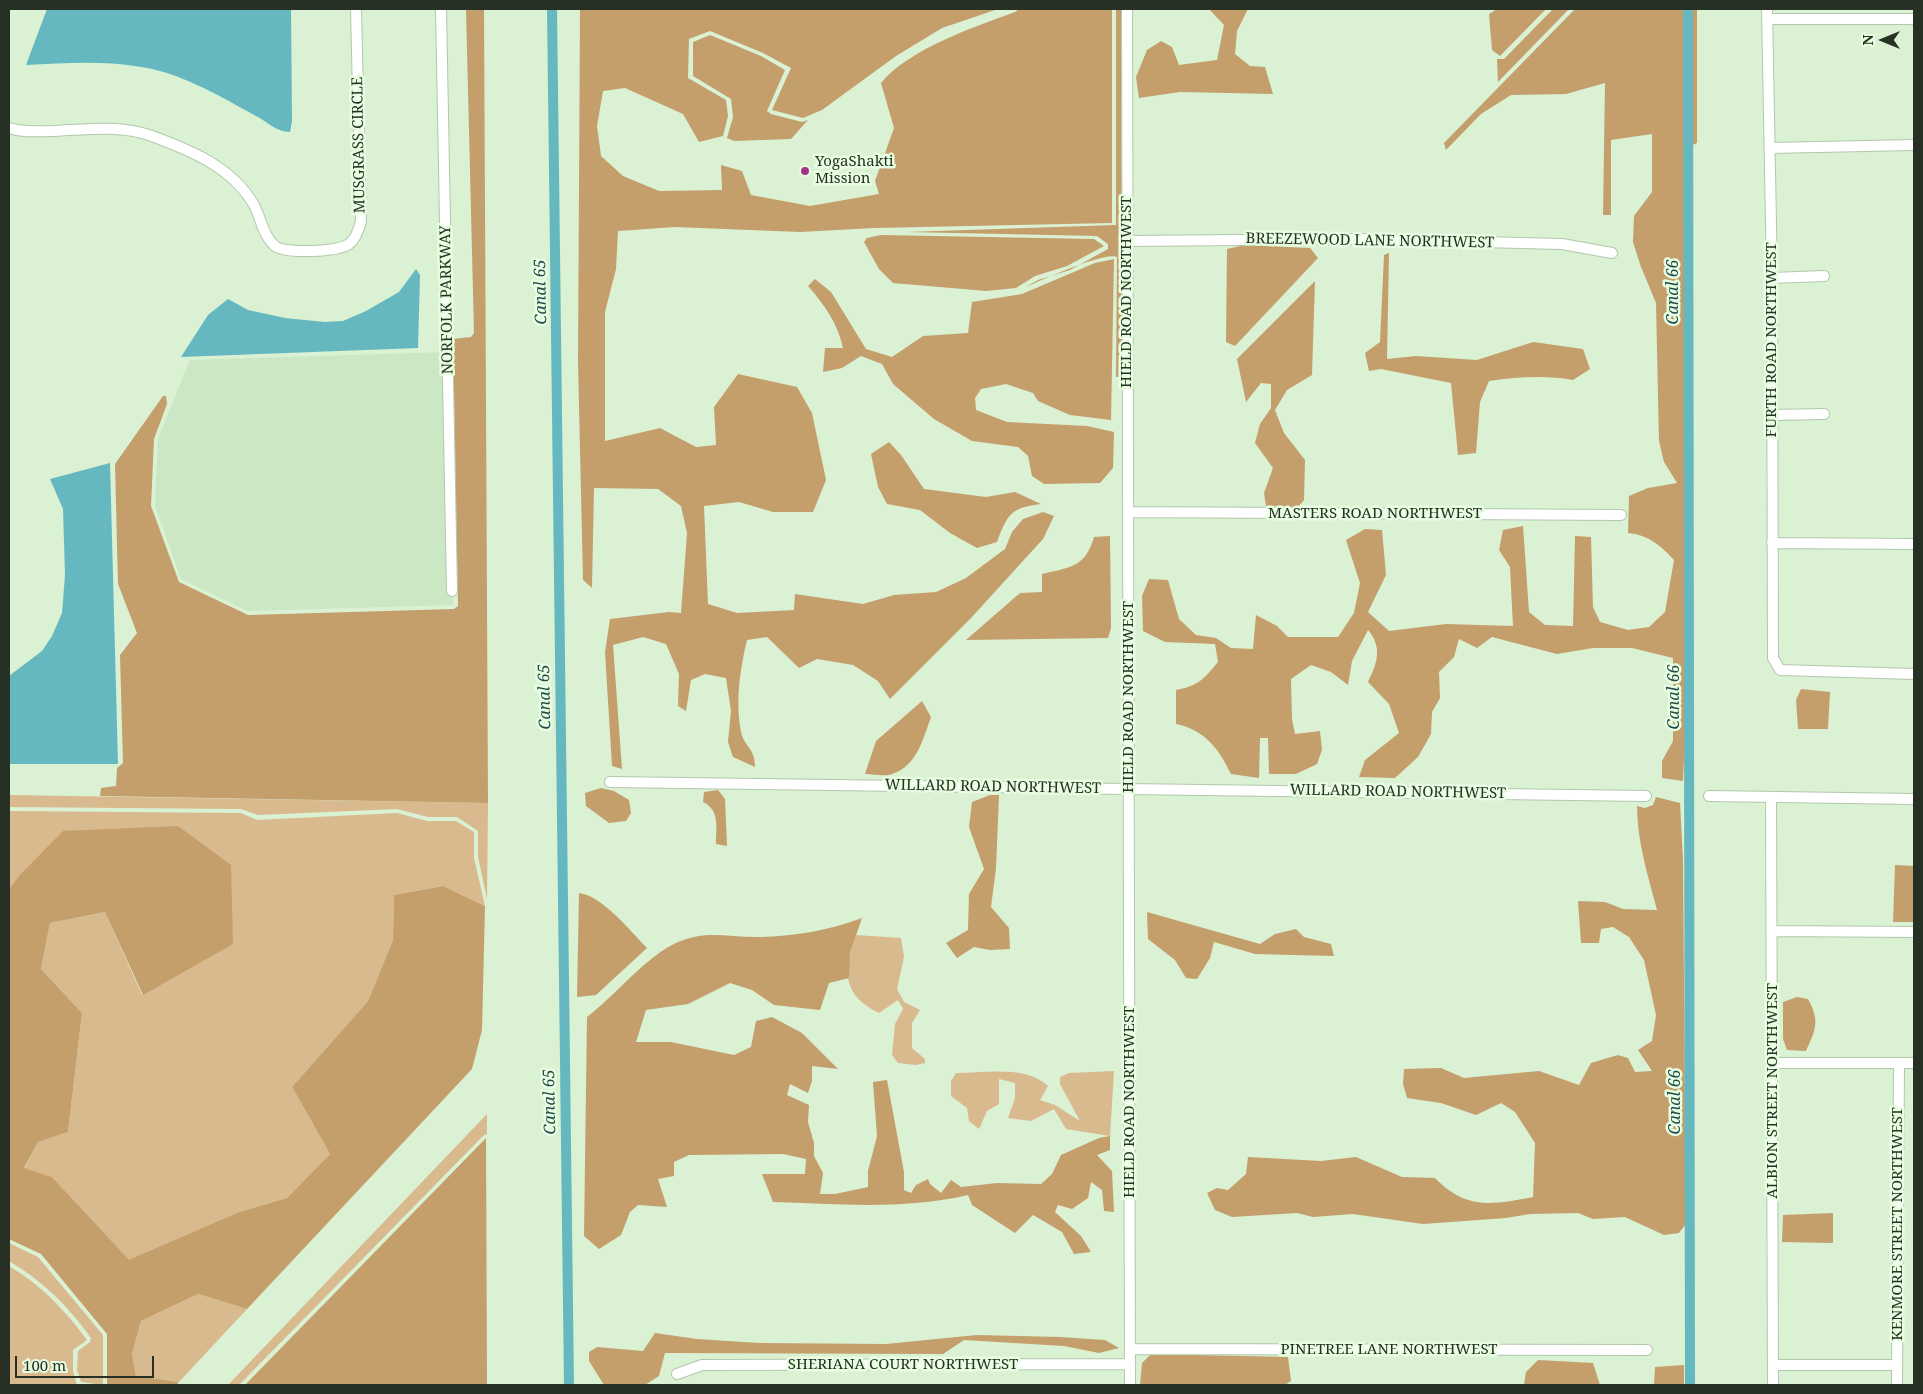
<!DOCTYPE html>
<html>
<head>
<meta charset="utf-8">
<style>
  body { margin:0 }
  #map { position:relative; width:1923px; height:1394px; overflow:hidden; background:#daf1d4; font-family:"Noto Serif",serif }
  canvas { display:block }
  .frame { position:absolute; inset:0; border:10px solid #273025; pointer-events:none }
  .north { position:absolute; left:1858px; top:15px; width:50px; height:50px; -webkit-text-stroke:4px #e7fee1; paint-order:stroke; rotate:270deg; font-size:14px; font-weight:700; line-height:20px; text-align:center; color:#273025 }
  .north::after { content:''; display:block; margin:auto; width:18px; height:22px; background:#273025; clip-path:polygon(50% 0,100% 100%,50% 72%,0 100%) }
  .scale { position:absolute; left:15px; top:1356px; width:139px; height:22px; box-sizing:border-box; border:2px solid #273025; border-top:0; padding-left:6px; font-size:15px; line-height:18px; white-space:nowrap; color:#273025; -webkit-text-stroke:4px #e7fee1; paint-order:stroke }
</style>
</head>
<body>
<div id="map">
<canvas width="1923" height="1394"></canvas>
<div class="frame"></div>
<div class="north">N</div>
<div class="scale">100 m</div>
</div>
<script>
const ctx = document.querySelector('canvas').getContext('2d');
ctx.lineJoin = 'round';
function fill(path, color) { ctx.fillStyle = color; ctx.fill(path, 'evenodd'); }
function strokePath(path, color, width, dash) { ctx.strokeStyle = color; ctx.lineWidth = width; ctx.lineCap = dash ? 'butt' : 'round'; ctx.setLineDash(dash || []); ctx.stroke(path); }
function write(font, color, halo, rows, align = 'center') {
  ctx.font = font + ' "Noto Serif",serif'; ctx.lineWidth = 5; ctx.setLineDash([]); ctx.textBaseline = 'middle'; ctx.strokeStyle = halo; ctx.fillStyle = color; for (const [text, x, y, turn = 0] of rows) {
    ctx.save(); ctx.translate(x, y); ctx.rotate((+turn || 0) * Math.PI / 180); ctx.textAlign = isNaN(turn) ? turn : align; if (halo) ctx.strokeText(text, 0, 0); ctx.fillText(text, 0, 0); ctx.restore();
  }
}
const built = new Path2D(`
  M 448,352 L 453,605 L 248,611 L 181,579 L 155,506 L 158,439 L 190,360 Z`);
const green = new Path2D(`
  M 9,795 L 488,803 L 487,899 L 478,857 L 478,831 L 457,817 L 428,817 L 397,809 L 258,815 L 241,809 L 9,807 Z
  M 9,811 L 241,813 L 257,820 L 397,813 L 427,821 L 456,821 L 474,832 L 474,858 L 485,906 L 443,886 L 394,895 L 393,940 L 368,1001 L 292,1087 L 330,1154 L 287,1198 L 239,1212 L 129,1261 L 52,1177 L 24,1169 L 38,1142 L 68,1132 L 82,1013 L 41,969 L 50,923 L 105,912 L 142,995 L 231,865 L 9,889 Z
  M 856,935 L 901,938 L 904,957 L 897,989 L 904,1002 L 920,1010 L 912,1023 L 912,1048 L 925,1059 L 925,1063 L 916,1065 L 898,1063 L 892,1055 L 895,1024 L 903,1009 L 898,1000 L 879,1013 C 842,995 843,971 856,935 Z
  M 1114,1071 L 1110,1136 L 1066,1129 L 1054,1109 L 1031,1121 L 1008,1118 L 1015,1098 L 1015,1083 L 999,1079 L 999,1104 L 987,1111 L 979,1129 L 969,1121 L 967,1108 L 951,1096 L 951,1081 L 956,1073 C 986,1073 1026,1065 1048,1086 L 1040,1100 L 1055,1105 L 1080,1121 L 1060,1084 L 1060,1077 L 1069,1073 Z
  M 487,1114 L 487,1134 L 483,1136 L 239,1385 L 228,1385 Z
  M 9,1243 L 38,1257 L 103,1335 L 103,1385 L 81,1382 L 77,1370 L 78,1351 L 90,1342 L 91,1338 C 68,1306 43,1281 9,1261 Z
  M 9,1266 C 41,1285 65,1310 87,1340 L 73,1350 L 73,1371 L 77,1385 L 9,1385 Z
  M 198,1294 L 247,1309 L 179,1382 L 136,1376 L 132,1354 L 141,1321 Z`);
const forest = new Path2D(`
  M 466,9 L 484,9 L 488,803 L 100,796 L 101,788 L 116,786 L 117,768 L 123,763 L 120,655 L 137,633 L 118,584 L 115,464 L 163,396 L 166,396 L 167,404 L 154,439 L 151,506 L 179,582 L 248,615 L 454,609 L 458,606 L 453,339 L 471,337 L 474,333 Z
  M 580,9 L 998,9 L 942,28 L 896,56 L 822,110 L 803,118 L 772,110 L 791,68 L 763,53 L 710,31 L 689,39 L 688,78 L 726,100 L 728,116 L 723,136 L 699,142 L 683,114 L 625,88 L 603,91 L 597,126 L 601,156 L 623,176 L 659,191 L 722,190 L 721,165 L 742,171 L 751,195 L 810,206 L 879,194 L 875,181 L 894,128 L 881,83 C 909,49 974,27 1015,12 L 1019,9 L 1112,9 L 1112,223 L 874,228 L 800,232 L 675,227 L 618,231 L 616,269 L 605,312 L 605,441 L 660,428 L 696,447 L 716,445 L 714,407 L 738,374 L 797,387 L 812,413 L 826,480 L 813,512 L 773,512 L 739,502 L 704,506 L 708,604 L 737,613 L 794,610 L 795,594 L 863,604 L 894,595 L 936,592 L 966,578 L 1005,549 L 1012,532 L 1023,519 L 1043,512 L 1054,516 L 1043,539 L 971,618 L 890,699 L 878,681 L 853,665 L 817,659 L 799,668 L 767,637 L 747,640 C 740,669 735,702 741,732 C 744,747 755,747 755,767 L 733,757 L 728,742 L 731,711 L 726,678 L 705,674 L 691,680 L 686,711 L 678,706 L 679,674 L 666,644 L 643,637 L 613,645 L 622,769 L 612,766 L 605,652 L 610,619 L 669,612 L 681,613 L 687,533 L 681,506 L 658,489 L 594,488 L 592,588 L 583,580 L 578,362 Z
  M 1116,9 L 1121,9 L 1121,17 L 1122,373 L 1122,377 L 1116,377 L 1117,257 C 1106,251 1041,280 1026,287 L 1038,280 L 1070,270 L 1108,249 L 1108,244 L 1097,236 L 907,232 L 1116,225 Z
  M 1209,9 L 1248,9 L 1237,31 L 1235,54 L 1250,66 L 1265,67 L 1273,94 L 1180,92 L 1139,98 L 1136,77 L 1147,50 L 1161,41 L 1172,47 L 1179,65 L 1217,60 L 1224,25 Z
  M 1497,9 L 1546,9 L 1500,56 L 1492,50 L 1489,14 Z
  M 1553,9 L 1569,9 L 1498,82 L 1497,59 L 1504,59 Z
  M 1575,9 L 1683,9 L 1686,712 L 1683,781 L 1662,778 L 1662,761 L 1673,741 L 1673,658 L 1632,648 L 1593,648 L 1557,654 L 1492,637 L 1477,648 L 1459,639 L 1454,657 L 1439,672 L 1440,698 L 1432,712 L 1431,734 L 1418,757 L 1395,778 L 1359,777 L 1365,760 L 1399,733 L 1389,704 L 1368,682 C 1377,663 1383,648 1368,630 L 1352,661 L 1348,685 L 1331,672 L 1311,665 L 1291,679 L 1292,719 L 1295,734 L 1320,731 L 1322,750 L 1317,764 L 1296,774 L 1269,774 L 1268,738 L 1260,738 L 1259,778 L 1231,774 C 1219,749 1205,730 1176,724 L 1176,690 C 1198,686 1204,679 1218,662 L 1215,644 L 1165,642 L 1143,631 L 1142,596 L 1149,579 L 1168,580 L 1179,619 L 1196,635 L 1216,638 L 1231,648 L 1253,649 L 1256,615 L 1277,626 L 1288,637 L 1338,637 L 1354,613 L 1360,583 L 1346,540 L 1365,529 L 1382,530 L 1386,575 L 1368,612 L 1389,631 L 1446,624 L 1513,626 L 1510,567 L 1499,550 L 1503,530 L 1523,526 L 1529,612 L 1545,625 L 1573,626 L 1575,536 L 1591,537 L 1593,607 L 1600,622 L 1628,630 L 1649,627 L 1665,612 L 1674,560 C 1660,545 1649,535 1628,533 L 1629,496 L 1648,488 L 1677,483 L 1664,462 L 1659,441 L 1656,303 L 1641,267 L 1633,242 L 1634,216 L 1652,192 L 1652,134 L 1611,140 L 1611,215 L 1603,215 L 1605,83 L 1566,94 L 1511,95 L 1481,114 L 1446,150 L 1444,143 Z
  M 1688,9 L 1697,9 L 1697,143 L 1688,147 Z
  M 710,35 L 761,56 L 785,70 L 767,111 L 771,114 L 802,122 L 808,120 L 791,139 L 734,141 L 727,138 L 733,117 L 731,99 L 693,76 L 693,42 Z
  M 881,235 L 1094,239 L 1104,246 L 1067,266 L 1035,276 L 1016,288 L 986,291 L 893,283 L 879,269 L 864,242 L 867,238 Z
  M 1245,245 L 1310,248 L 1318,258 L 1235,346 L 1226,342 L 1227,249 Z
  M 1389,253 L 1387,359 L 1416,356 L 1477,360 L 1533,342 L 1583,349 L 1590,369 L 1573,380 C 1545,375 1518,377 1489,381 L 1480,402 L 1476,453 L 1458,455 L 1451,383 L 1381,369 L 1369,371 L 1365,353 L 1380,342 L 1384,255 Z
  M 1114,259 L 1111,420 L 1070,415 L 1038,401 L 1033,393 L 1006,384 L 981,389 L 975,398 L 976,410 L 1007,422 L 1087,426 L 1114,432 L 1113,468 L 1100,483 L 1044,484 L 1032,476 L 1028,456 L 1018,447 L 972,441 L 934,419 L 893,384 L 882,364 L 861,356 L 842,368 L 823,372 L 825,348 L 843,348 C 838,324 824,304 808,286 L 815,279 L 831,292 L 866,349 L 892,357 L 923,336 L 968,333 L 972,302 L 1022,294 L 1095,263 Z
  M 1315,281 L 1312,375 L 1287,390 L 1275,410 L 1284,433 L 1305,460 L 1304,500 L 1298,507 L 1266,506 L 1264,493 L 1273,468 L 1255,443 L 1260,424 L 1271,408 L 1271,384 L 1261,383 L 1246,402 L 1237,359 Z
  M 889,442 L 901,455 L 924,489 L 986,497 L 1015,492 L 1041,504 C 1011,508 1008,513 997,542 L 977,548 L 950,533 L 920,510 L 887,504 L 878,487 L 871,454 Z
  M 1110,536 L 1111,628 L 1108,638 L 966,640 L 1020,593 L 1042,592 L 1042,574 C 1070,567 1085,568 1094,537 Z
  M 1801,689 L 1830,692 L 1828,729 L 1798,729 L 1796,700 Z
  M 922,701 L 931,717 C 923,739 917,766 892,774 C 885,777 873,774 865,774 L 876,741 Z
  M 601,788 L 614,791 L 629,800 L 631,813 L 626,821 L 609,823 L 586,806 L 585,793 Z
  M 718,790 L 725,799 L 727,846 L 716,844 C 716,827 720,810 703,802 L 704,792 Z
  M 990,795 L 999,795 L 996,868 L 991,907 L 1009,928 L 1010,949 L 990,950 L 974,947 L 957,958 L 946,943 L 968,930 L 969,894 L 984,869 L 969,827 L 972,802 Z
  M 1656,797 L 1680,803 L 1683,859 L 1686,1224 L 1679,1233 L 1664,1235 L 1625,1217 L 1593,1219 L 1578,1213 L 1530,1214 L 1506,1218 L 1423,1224 L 1353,1214 L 1313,1217 L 1297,1213 L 1232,1217 L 1215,1210 L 1207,1193 L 1217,1188 L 1228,1190 L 1246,1174 L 1248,1157 L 1321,1161 L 1356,1157 L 1402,1177 L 1435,1178 C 1466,1210 1492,1205 1533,1197 L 1535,1143 L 1515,1112 L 1501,1103 L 1476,1115 L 1441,1103 L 1407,1098 L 1403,1084 L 1404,1069 L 1441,1068 L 1464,1078 L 1539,1071 L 1579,1085 L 1591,1063 L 1618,1055 L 1628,1058 L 1635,1072 L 1652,1071 L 1638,1050 L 1652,1041 L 1656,1015 L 1644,960 L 1629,937 L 1613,927 L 1601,929 L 1599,943 L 1581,943 L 1578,901 L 1605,902 L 1623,909 L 1657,910 C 1648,876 1637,841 1637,806 L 1645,808 L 1653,805 Z
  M 178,826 L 231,865 L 233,944 L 143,995 L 105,912 L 50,923 L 41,969 L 82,1013 L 68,1132 L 38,1142 L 24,1168 L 52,1177 L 129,1260 L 239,1212 L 287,1198 L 330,1154 L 292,1087 L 368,1001 L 393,940 L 394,895 L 443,886 L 485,906 L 482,1030 L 472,1069 L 247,1309 L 198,1294 L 141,1321 L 132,1354 L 136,1376 L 179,1382 L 176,1385 L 107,1385 L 107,1334 L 41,1254 L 9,1239 L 9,889 L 20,875 L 63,831 Z
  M 1895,865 L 1914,866 L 1914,922 L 1893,922 Z
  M 579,893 C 603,896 630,931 647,948 L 596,995 L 577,997 Z
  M 1147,912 L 1260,944 L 1275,934 L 1296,929 L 1304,937 L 1331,944 L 1334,956 L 1255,954 L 1214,942 L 1210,958 L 1197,979 L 1186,978 L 1175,960 L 1148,939 Z
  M 862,918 L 850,953 L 849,978 L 829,983 L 820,1010 L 774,1005 L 752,990 L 730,983 L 688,1004 L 646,1010 L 636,1042 L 671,1042 L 734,1055 L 751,1047 L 756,1021 L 772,1017 L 802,1033 L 838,1069 L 812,1066 L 812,1081 L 808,1093 L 790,1084 L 787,1095 L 809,1105 L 808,1122 L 814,1143 L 814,1156 L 823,1173 L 820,1194 L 835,1194 L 868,1187 L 868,1171 L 877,1136 L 873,1082 L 887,1080 L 904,1172 L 904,1190 L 911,1193 L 916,1185 L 928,1179 L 930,1184 L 941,1193 L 951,1180 L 961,1187 L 997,1183 L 1041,1184 L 1052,1174 L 1061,1155 L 1099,1138 L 1110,1136 L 1110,1150 L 1097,1155 L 1112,1171 L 1114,1212 L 1104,1211 L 1102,1190 L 1091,1182 L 1088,1198 L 1072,1209 L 1058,1205 L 1055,1212 L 1081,1236 L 1091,1252 L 1074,1254 L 1062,1232 L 1033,1215 L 1015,1233 L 972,1205 L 968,1195 C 904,1210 838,1204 773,1202 L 762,1174 L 805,1174 L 806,1159 L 783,1154 L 689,1155 L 674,1162 L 674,1176 L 658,1179 L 667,1207 L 638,1205 L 630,1212 L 621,1235 L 599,1249 L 584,1236 L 587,1017 C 616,995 646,956 678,942 C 708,929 730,938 761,937 C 796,936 830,930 862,918 Z
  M 1797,997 L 1808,999 C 1820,1021 1816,1029 1806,1051 L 1787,1050 L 1783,1039 L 1783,1002 Z
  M 486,1138 L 487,1385 L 245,1385 Z
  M 1833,1213 L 1833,1243 L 1782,1242 L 1783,1215 Z
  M 655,1333 L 697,1339 L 759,1343 L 886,1344 L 977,1335 L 1060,1337 L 1105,1340 L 1119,1348 L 1099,1353 L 1064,1346 L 964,1340 L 943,1354 L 665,1353 L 659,1376 L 645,1385 L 604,1385 L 589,1361 L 589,1352 L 597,1347 L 643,1351 Z
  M 1151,1354 L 1288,1357 L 1291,1381 L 1285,1385 L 1140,1385 L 1142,1363 Z
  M 1538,1360 L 1593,1363 L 1600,1385 L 1524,1385 L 1526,1372 Z
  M 1684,1365 L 1684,1385 L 1654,1385 L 1655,1367 Z`);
const water = new Path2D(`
  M 47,9 L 291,9 L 292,121 L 290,132 C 276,132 268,122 256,116 C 234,104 212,91 188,81 C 138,58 80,62 26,65 Z
  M 416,269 L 420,275 L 418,348 L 181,357 L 208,315 L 228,299 L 248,310 L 285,318 L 325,322 L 343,321 L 366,311 L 399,292 Z
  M 110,463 L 118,764 L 9,764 L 9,676 L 42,651 L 52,636 L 62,613 L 65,575 L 63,509 L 50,479 Z`);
const canal = new Path2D(`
  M 552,9 L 569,1385
  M 1688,9 L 1690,1385`);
const minor = new Path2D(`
  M 441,9 L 452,591
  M 1127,9 L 1130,1385
  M 1767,9 L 1772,278 L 1773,658 L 1780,670 L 1914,674
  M 1767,19 L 1914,19
  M 9,128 C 23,133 39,131 54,131 C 86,129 122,125 152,136 C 192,151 232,167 254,205 C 261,218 263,236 275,246 C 285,254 337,252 349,244 C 356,239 359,229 361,221 L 356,9
  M 1770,148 L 1914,145
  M 1127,241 L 1357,239 L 1562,244 L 1612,253
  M 1772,278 L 1824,276
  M 1772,415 L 1824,414
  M 1128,512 L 1621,515
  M 1772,543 L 1914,544
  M 610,782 L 1646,796
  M 1709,796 L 1914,799
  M 1771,797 L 1773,1385
  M 1773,931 L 1914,932
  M 1772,1063 L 1914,1063
  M 1130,1349 L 1647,1350
  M 1773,1365 L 1897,1365
  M 677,1374 L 702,1365 L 1130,1364
  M 1897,1385 L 1899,1063`);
const markers = [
  [805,171,5,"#a4318c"]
];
const streetNames = [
  ["MUSGRASS CIRCLE",359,145,-91],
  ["BREEZEWOOD LANE NORTHWEST",1370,241,1],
  ["HIELD ROAD NORTHWEST",1127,292,-90],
  ["NORFOLK PARKWAY",447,300,-91],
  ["FURTH ROAD NORTHWEST",1772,340,-90],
  ["MASTERS ROAD NORTHWEST",1375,514],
  ["HIELD ROAD NORTHWEST",1129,697,-90],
  ["WILLARD ROAD NORTHWEST",993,787,1],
  ["WILLARD ROAD NORTHWEST",1398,792,1],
  ["ALBION STREET NORTHWEST",1773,1091,-90],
  ["HIELD ROAD NORTHWEST",1130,1102,-90],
  ["KENMORE STREET NORTHWEST",1898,1224,-90],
  ["PINETREE LANE NORTHWEST",1389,1350],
  ["SHERIANA COURT NORTHWEST",903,1365]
];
const poiNames = [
  ["YogaShakti",815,162],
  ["Mission",815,179]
];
const waterNames = [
  ["Canal 65",541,292,-91],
  ["Canal 66",1673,292,-90],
  ["Canal 65",545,697,-91],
  ["Canal 66",1674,697,-90],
  ["Canal 65",550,1102,-91],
  ["Canal 66",1675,1102,-90]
];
fill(built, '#cbe7c4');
fill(green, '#d9b98e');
fill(forest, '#c49e6b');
fill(water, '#65b8c0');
strokePath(canal, '#65b8c0', 10);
strokePath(minor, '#b2c8ac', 12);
strokePath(minor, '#fff', 10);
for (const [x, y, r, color] of markers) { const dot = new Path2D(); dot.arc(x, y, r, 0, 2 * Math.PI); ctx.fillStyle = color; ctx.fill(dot); strokePath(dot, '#e7fee1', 2); }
write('15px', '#273025', '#e7fee1', streetNames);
write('15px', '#273025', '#e7fee1', poiNames, 'left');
write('italic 16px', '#20474b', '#e7fee1', waterNames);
</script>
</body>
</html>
